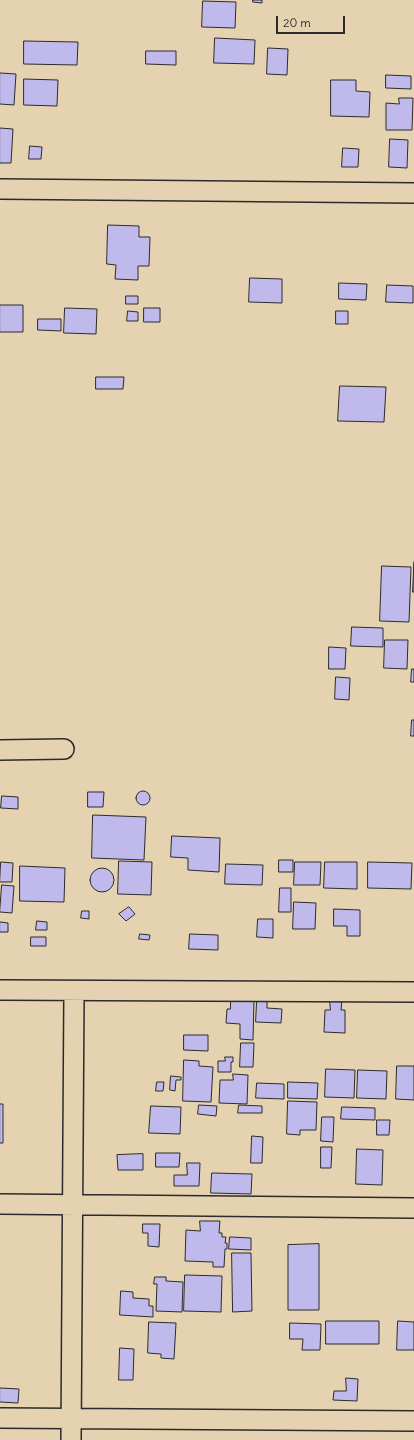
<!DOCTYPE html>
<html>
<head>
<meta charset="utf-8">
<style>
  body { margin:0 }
  #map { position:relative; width:414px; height:1440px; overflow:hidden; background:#e5d2b0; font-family:Delius,sans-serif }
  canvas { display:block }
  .scale { position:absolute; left:276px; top:16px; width:69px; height:18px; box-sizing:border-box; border:2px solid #2b2b2b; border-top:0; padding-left:5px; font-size:12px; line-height:14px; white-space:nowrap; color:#2b2b2b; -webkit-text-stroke:3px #e5d2b0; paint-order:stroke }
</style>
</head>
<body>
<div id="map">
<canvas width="414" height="1440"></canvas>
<div class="scale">20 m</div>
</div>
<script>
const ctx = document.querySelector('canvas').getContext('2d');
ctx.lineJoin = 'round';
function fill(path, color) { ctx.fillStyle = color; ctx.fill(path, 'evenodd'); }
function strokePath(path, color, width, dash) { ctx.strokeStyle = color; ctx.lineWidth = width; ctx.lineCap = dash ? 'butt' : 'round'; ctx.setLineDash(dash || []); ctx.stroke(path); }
const building = new Path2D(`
  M 253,0 L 262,0 L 262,3 L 253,2 Z
  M 203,1 L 236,2 L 235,28 L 202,27 Z
  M 215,38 L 255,40 L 254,64 L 214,63 Z
  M 24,41 L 78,42 L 77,65 L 24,64 Z
  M 268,48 L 288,49 L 287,75 L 267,74 Z
  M 146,51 L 176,51 L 176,65 L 146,64 Z
  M 0,73 L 16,74 L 14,105 L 0,104 Z
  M 386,75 L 411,76 L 411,89 L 386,88 Z
  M 24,79 L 58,80 L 57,106 L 24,105 Z
  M 331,80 L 356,80 L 356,91 L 370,92 L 369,117 L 331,116 Z
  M 399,98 L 413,98 L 412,130 L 386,130 L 386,103 L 399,104 Z
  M 0,128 L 13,129 L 11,163 L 0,163 Z
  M 390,139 L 408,140 L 407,168 L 389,167 Z
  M 30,146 L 42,147 L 41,159 L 29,159 Z
  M 343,148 L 359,149 L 358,167 L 342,167 Z
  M 108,225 L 139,226 L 139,237 L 150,237 L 149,266 L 138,266 L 138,280 L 115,279 L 116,265 L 107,264 Z
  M 250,278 L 282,279 L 282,303 L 249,302 Z
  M 339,283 L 367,284 L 366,300 L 339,299 Z
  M 387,285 L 413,286 L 413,303 L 386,302 Z
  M 126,296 L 138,296 L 138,304 L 126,304 Z
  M 0,305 L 23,305 L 23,332 L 0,332 Z
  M 65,308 L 97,309 L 96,334 L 64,333 Z
  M 144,308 L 160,308 L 160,322 L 144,322 Z
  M 128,311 L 138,312 L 138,321 L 127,321 Z
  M 336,311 L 348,311 L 348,324 L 336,324 Z
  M 38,319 L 61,319 L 61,331 L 38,330 Z
  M 96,377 L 124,377 L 123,389 L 96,389 Z
  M 340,386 L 386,387 L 384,422 L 338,421 Z
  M 414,562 L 414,592 L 413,592 Z
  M 382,566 L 411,567 L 409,622 L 380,621 Z
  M 352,627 L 383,628 L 383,647 L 351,646 Z
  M 385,640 L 408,640 L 407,669 L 384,668 Z
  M 329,647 L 346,648 L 345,669 L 329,669 Z
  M 412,669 L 414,669 L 414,682 L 411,682 Z
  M 336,677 L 350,678 L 349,700 L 335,699 Z
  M 412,720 L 414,720 L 414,736 L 411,736 Z
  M136 798a7 7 0 1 1 14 0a7 7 0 1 1-14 0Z
  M 88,792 L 104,792 L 103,807 L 88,807 Z
  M 2,796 L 18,797 L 18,809 L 1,808 Z
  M 93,815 L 146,817 L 144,860 L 92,858 Z
  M 172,836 L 220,838 L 219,872 L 188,870 L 188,858 L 171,857 Z
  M 279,860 L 293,860 L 293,872 L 279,872 Z
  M 119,861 L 152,862 L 151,895 L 118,894 Z
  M 1,862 L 13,863 L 12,882 L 0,882 Z
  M 295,862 L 321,862 L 320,885 L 294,885 Z
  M 325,862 L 357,862 L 357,889 L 324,888 Z
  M 368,862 L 412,863 L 411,889 L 368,888 Z
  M 226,864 L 263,865 L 262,885 L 225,884 Z
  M 20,866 L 65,868 L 64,902 L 20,901 Z
  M90 880a12 12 0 1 1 24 0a12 12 0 1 1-24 0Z
  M 2,885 L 14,886 L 12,913 L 0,912 Z
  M 280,888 L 291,888 L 291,912 L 279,912 Z
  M 294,902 L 316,903 L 315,929 L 293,929 Z
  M 129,907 L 135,914 L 126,921 L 119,914 Z
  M 334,909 L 360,910 L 360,936 L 347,936 L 347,926 L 334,926 Z
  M 82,911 L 89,911 L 89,919 L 81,918 Z
  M 258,919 L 273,919 L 273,938 L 257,937 Z
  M 37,921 L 47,922 L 47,930 L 36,930 Z
  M 0,922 L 8,923 L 8,932 L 0,932 Z
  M 140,934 L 150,935 L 149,940 L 139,939 Z
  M 190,934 L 218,935 L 218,950 L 189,949 Z
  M 31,937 L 46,937 L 46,946 L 31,946 Z
  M 231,1000 L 254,1000 L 253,1040 L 240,1039 L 240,1024 L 226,1023 L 227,1009 L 230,1009 Z
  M 330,1000 L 342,1000 L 341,1010 L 345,1010 L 345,1033 L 324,1032 L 325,1010 L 330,1010 Z
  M 257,1001 L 267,1001 L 267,1008 L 282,1009 L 281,1023 L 256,1022 Z
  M 184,1035 L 208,1035 L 208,1051 L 184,1050 Z
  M 241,1043 L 254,1043 L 253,1067 L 240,1067 Z
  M 225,1057 L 233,1057 L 233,1062 L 231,1062 L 231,1072 L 218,1072 L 218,1061 L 225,1061 Z
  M 184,1060 L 199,1061 L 199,1066 L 213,1067 L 211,1102 L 183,1101 Z
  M 397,1066 L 414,1066 L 414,1100 L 396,1099 Z
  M 326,1069 L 355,1070 L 354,1098 L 325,1097 Z
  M 358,1070 L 387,1071 L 386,1099 L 357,1098 Z
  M 233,1074 L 248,1075 L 247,1104 L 219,1103 L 220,1080 L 233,1080 Z
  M 171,1076 L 181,1077 L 181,1080 L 176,1080 L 175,1091 L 170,1090 Z
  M 157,1082 L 164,1082 L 163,1091 L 156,1091 Z
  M 288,1082 L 318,1083 L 317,1099 L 288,1098 Z
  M 257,1083 L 284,1084 L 284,1099 L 256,1098 Z
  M 288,1101 L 317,1102 L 316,1130 L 300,1130 L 300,1135 L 287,1134 Z
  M 0,1104 L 3,1104 L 3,1143 L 0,1143 Z
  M 199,1105 L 217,1106 L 216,1116 L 198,1114 Z
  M 239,1105 L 262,1106 L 262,1113 L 238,1113 Z
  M 151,1106 L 181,1107 L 180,1134 L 149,1133 Z
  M 342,1107 L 375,1108 L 375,1120 L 341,1119 Z
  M 322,1117 L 334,1117 L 333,1142 L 321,1141 Z
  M 377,1120 L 390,1120 L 389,1135 L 377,1135 Z
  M 252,1136 L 263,1137 L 262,1163 L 251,1163 Z
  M 321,1147 L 332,1147 L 331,1168 L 321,1168 Z
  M 357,1149 L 383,1150 L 382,1185 L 356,1184 Z
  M 156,1153 L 180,1153 L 179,1167 L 156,1167 Z
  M 143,1154 L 143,1170 L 118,1170 L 117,1155 Z
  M 187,1163 L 200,1163 L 199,1186 L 174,1186 L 174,1175 L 187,1175 Z
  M 212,1173 L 252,1174 L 251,1194 L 211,1193 Z
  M 200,1221 L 220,1221 L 219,1233 L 222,1233 L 222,1237 L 226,1237 L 225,1243 L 227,1243 L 227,1249 L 225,1249 L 224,1267 L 213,1267 L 213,1262 L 185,1261 L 186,1230 L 200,1231 Z
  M 143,1224 L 160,1224 L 159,1247 L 148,1246 L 148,1233 L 143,1233 Z
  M 230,1237 L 251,1238 L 251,1250 L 229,1249 Z
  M 319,1244 L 319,1310 L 288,1310 L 288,1245 Z
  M 232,1253 L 251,1253 L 252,1311 L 233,1312 Z
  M 185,1275 L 222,1276 L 221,1312 L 184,1311 Z
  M 155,1277 L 166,1277 L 166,1281 L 183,1282 L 182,1312 L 156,1311 L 157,1284 L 154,1284 Z
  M 121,1291 L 133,1292 L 133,1298 L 149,1299 L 149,1306 L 153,1306 L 153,1317 L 120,1315 Z
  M 326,1321 L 379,1321 L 379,1344 L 326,1344 Z
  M 398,1321 L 414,1322 L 414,1350 L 397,1350 Z
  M 149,1322 L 176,1323 L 174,1359 L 161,1358 L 161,1354 L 148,1353 Z
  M 290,1323 L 321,1324 L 320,1350 L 302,1350 L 303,1339 L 290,1339 Z
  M 120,1348 L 134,1349 L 133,1380 L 119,1380 Z
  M 346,1378 L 358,1379 L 357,1401 L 333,1400 L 334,1391 L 346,1391 Z
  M 0,1388 L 19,1389 L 18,1403 L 0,1402 Z`);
const minor = new Path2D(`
  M 0,189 L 414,193
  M 0,750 L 64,749
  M 0,990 L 414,992
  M 0,1204 L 414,1208
  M 0,1418 L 414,1421
  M 71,1440 L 74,991`);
fill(building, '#c0baec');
strokePath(building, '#2b2b2b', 1);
strokePath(minor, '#2b2b2b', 22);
strokePath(minor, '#e5d2b0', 19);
</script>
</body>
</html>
